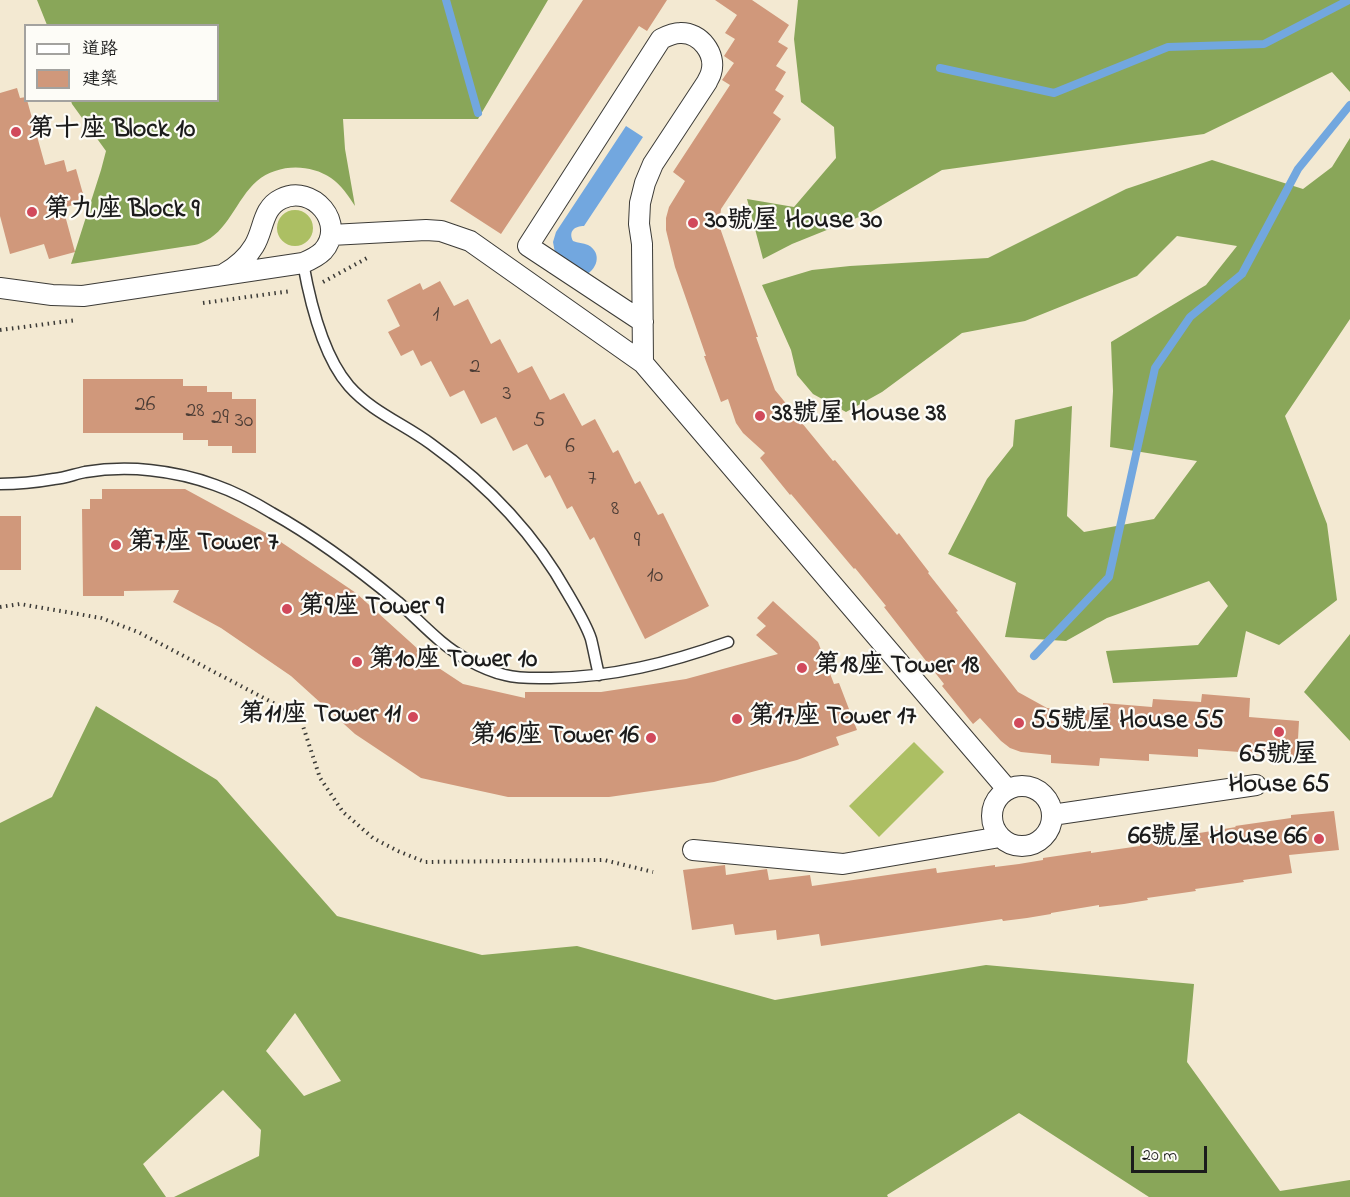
<!DOCTYPE html>
<html>
<head>
<meta charset="utf-8">
<style>
  body { margin:0 }
  #map { position:relative; width:1350px; height:1197px; overflow:hidden; background:#f3e9d2; font-family:"Indie Flower","LXGW WenKai TC",sans-serif }
  canvas { display:block }
  .legend { position:absolute; left:24px; top:24px; width:195px; height:78px; box-sizing:border-box; background:#fdfcf7; border:2px solid #a3a29f; margin:0; padding:8px 10px; list-style:none; font-size:18px; color:#1c1c1c }
  .legend li { display:flex; align-items:center; gap:12px; height:30px }
  .legend b { width:30px; border:2px solid #a3a29f }
  .scale { position:absolute; left:1131px; top:1146px; width:76px; height:27px; box-sizing:border-box; border:3px solid #1c1c1c; border-top:0; padding-left:8px; font-size:18px; line-height:21px; white-space:nowrap; color:#1c1c1c; -webkit-text-stroke:4px #fdfcf7; paint-order:stroke }
</style>
</head>
<body>
<div id="map">
<canvas width="1350" height="1197"></canvas>
<ul class="legend">
<li><b style="height:8px;background:#fff"></b>道路</li>
<li><b style="height:16px;background:#d0987b"></b>建築</li>
</ul>
<div class="scale">20 m</div>
</div>
<script>
const ctx = document.querySelector('canvas').getContext('2d');
ctx.lineJoin = 'round';
function fill(path, color) { ctx.fillStyle = color; ctx.fill(path, 'evenodd'); }
function strokePath(path, color, width, dash) { ctx.strokeStyle = color; ctx.lineWidth = width; ctx.lineCap = dash ? 'butt' : 'round'; ctx.setLineDash(dash || []); ctx.stroke(path); }
function write(font, color, halo, rows, align = 'center') {
  ctx.font = font + ' "Indie Flower","LXGW WenKai TC",sans-serif'; ctx.lineWidth = 4.5; ctx.setLineDash([]); ctx.textBaseline = 'middle'; ctx.strokeStyle = halo; ctx.fillStyle = color; for (const [text, x, y, turn = 0] of rows) {
    ctx.save(); ctx.translate(x, y); ctx.rotate((+turn || 0) * Math.PI / 180); ctx.textAlign = isNaN(turn) ? turn : align; if (halo) ctx.strokeText(text, 0, 0); ctx.fillText(text, 0, 0); ctx.restore();
  }
}
const green = new Path2D(`
  M277 228a18 18 0 1 1 36 0a18 18 0 1 1-36 0Z
  M 914,742 L 944,772 L 879,837 L 849,806 Z`);
const forest = new Path2D(`
  M 37,0 L 548,0 L 478,119 L 343,119 L 345,149 L 355,206 C 348,195 341,185 331,178 C 309,163 277,164 257,181 C 236,199 228,233 201,243 C 197,245 192,245 188,246 L 71,264 L 101,170 L 106,151 L 72,104 L 71,101 L 218,100 L 218,26 L 47,25 Z
  M 798,0 L 1350,0 L 1350,92 L 1332,72 L 1204,134 L 942,170 L 869,213 L 792,244 L 763,259 L 747,199 L 794,207 L 836,158 L 834,127 L 801,102 L 794,39 Z
  M 1350,138 L 1350,319 L 1285,416 L 1327,524 L 1337,600 L 1279,645 L 1246,631 L 1237,677 L 1113,683 L 1106,651 L 1198,645 L 1228,606 L 1209,581 L 1107,618 L 1066,641 L 1005,637 L 1016,583 L 948,554 L 987,479 L 1013,446 L 1015,420 L 1072,406 L 1067,516 L 1084,532 L 1154,519 L 1197,461 L 1110,447 L 1113,391 L 1111,342 L 1206,285 L 1237,246 L 1177,236 L 1137,276 L 1025,321 L 962,333 L 882,392 L 846,412 L 813,394 L 797,375 L 791,350 L 762,285 L 812,270 L 850,266 L 988,258 L 1126,189 L 1212,160 L 1303,189 L 1332,167 Z
  M 1350,634 L 1350,741 L 1304,692 Z
  M 96,706 L 217,780 L 337,916 L 482,955 L 577,946 L 775,1000 L 986,965 L 1194,984 L 1187,1062 L 1280,1191 L 1350,1180 L 1350,1197 L 1149,1197 L 1019,1113 L 887,1195 L 888,1197 L 174,1197 L 259,1156 L 261,1130 L 223,1090 L 143,1164 L 166,1197 L 0,1197 L 0,823 L 52,797 ZM 295,1013 L 341,1081 L 304,1096 L 266,1051 Z`);
const water = new Path2D(`
  M 626,126 L 643,137 L 584,226 C 575,226 568,231 573,241 C 578,243 583,243 588,245 C 603,253 597,271 583,276 L 555,253 L 553,242 L 556,232 Z`);
const stream = new Path2D(`
  M 446,0 L 478,113
  M 940,68 L 1054,93 L 1168,47 L 1264,44 L 1349,0
  M 1034,656 L 1109,577 L 1155,368 L 1190,317 L 1242,274 L 1298,169 L 1350,105`);
const building = new Path2D(`
  M 583,0 L 667,0 L 647,31 L 639,26 L 501,234 L 450,201 Z
  M 715,0 L 752,0 L 789,25 L 778,42 L 788,48 L 776,66 L 786,72 L 775,90 L 784,96 L 773,113 L 781,119 L 721,209 L 719,225 L 758,337 L 756,337 L 775,390 L 833,461 L 835,460 L 897,535 L 899,533 L 929,572 L 928,573 L 958,611 L 956,612 L 1018,692 L 1047,708 L 1103,711 L 1103,703 L 1152,707 L 1153,699 L 1201,702 L 1202,694 L 1250,698 L 1249,717 L 1299,721 L 1297,757 L 1254,755 L 1254,753 L 1198,749 L 1198,757 L 1149,754 L 1149,761 L 1100,758 L 1099,766 L 1051,763 L 1051,755 L 1021,752 L 1010,748 L 1001,741 L 980,718 L 973,724 L 942,686 L 944,684 L 884,607 L 886,606 L 855,568 L 854,569 L 791,494 L 790,495 L 760,458 L 765,453 L 743,433 L 736,423 L 728,399 L 721,402 L 704,356 L 706,356 L 675,267 L 666,230 L 666,218 L 669,207 L 685,181 L 673,172 L 730,85 L 722,80 L 734,63 L 724,56 L 735,39 L 725,33 L 737,15 Z
  M 17,88 L 20,98 L 26,97 L 26,100 L 27,100 L 45,165 L 64,160 L 67,172 L 76,169 L 85,201 L 63,208 L 75,252 L 49,259 L 44,244 L 10,254 L 0,216 L 0,93 Z
  M 440,281 L 454,306 L 468,299 L 491,344 L 500,339 L 518,373 L 532,366 L 550,400 L 564,393 L 582,426 L 595,419 L 613,453 L 618,450 L 635,484 L 640,481 L 658,515 L 663,513 L 709,606 L 645,639 L 594,537 L 590,540 L 572,506 L 567,509 L 550,475 L 545,478 L 527,444 L 513,451 L 496,417 L 481,424 L 464,390 L 450,397 L 431,361 L 421,366 L 413,350 L 401,356 L 388,332 L 400,326 L 387,300 L 420,283 L 423,290 Z
  M 83,379 L 183,379 L 183,386 L 207,386 L 207,392 L 232,392 L 232,399 L 256,399 L 256,453 L 232,453 L 232,446 L 208,446 L 208,440 L 183,440 L 183,433 L 83,433 Z
  M 102,489 L 185,489 L 275,538 L 356,593 L 419,650 L 416,653 L 463,684 L 525,698 L 525,692 L 601,692 L 686,679 L 778,654 L 756,635 L 766,626 L 757,618 L 773,601 L 818,642 L 834,684 L 839,683 L 857,730 L 836,737 L 839,745 L 797,760 L 714,782 L 609,797 L 508,797 L 421,778 L 355,734 L 291,676 L 221,628 L 173,602 L 179,590 L 124,591 L 124,596 L 83,596 L 82,509 L 90,509 L 90,499 L 102,499 Z
  M 0,516 L 21,516 L 21,570 L 0,570 Z
  M 1334,811 L 1339,850 L 1289,855 L 1292,873 L 1243,880 L 1244,882 L 1195,889 L 1196,891 L 1147,898 L 1148,900 L 1124,904 L 1099,907 L 1099,905 L 1051,913 L 1051,914 L 1027,918 L 1003,921 L 1002,919 L 821,946 L 819,934 L 777,940 L 776,930 L 735,935 L 733,924 L 692,930 L 683,870 L 725,865 L 726,875 L 767,869 L 769,880 L 810,875 L 812,886 L 936,868 L 937,873 L 995,865 L 995,867 L 1019,864 L 1043,860 L 1043,858 L 1091,851 L 1091,853 L 1140,846 L 1140,844 L 1187,837 L 1187,835 L 1236,827 L 1235,826 L 1291,818 L 1291,815 Z`);
const path = new Path2D(`
  M 323,282 L 369,257
  M 203,303 L 291,291
  M 0,330 L 77,320
  M 0,607 L 20,604 L 101,618 L 138,632 L 300,717 L 320,778 L 343,812 L 373,838 L 398,851 L 425,862 L 604,860 L 653,872`);
const service = new Path2D(`
  M 303,263 C 310,302 323,356 349,386 C 372,412 404,424 431,444 C 488,485 534,533 568,594 C 576,608 586,624 591,639 C 594,651 596,663 599,675
  M 0,484 C 18,484 37,482 54,479 C 65,478 75,474 85,472 C 128,465 174,470 215,485 C 235,492 254,502 272,513 C 317,538 358,569 398,602 C 421,622 440,645 468,660 C 479,666 492,672 505,675 C 520,679 536,678 551,678 C 613,677 669,663 728,642`);
const minor = new Path2D(`
  M 331,235 L 426,230 L 441,231 L 470,241 L 643,363 L 1007,789
  M 0,288 L 52,295 L 83,296 L 303,263 C 310,260 317,257 323,251 C 347,224 313,183 281,199 C 262,208 264,230 254,246 C 247,258 236,267 224,274
  M 643,322 L 528,246 L 661,39 C 667,36 673,33 680,33 C 700,32 717,54 711,73 C 710,77 708,79 707,82 L 653,164 L 645,183 L 640,203 L 639,224 L 642,244 L 643,363
  M992 816a30 30 0 1 1 60 0a30 30 0 1 1-60 0Z
  M 1052,815 L 1256,785
  M 693,850 L 843,864 L 1000,837`);
const markers = [
  [16,132,6,"#d1495b"],
  [32,212,6,"#d1495b"],
  [693,223,6,"#d1495b"],
  [760,416,6,"#d1495b"],
  [116,545,6,"#d1495b"],
  [287,609,6,"#d1495b"],
  [357,662,6,"#d1495b"],
  [802,668,6,"#d1495b"],
  [413,717,6,"#d1495b"],
  [737,719,6,"#d1495b"],
  [1019,723,6,"#d1495b"],
  [1279,732,6,"#d1495b"],
  [651,738,6,"#d1495b"],
  [1319,839,6,"#d1495b"]
];
const numberNames = [
  ["1",436,316],
  ["2",475,368],
  ["3",507,395],
  ["26",145,406],
  ["28",195,412],
  ["29",220,419],
  ["30",244,422],
  ["5",539,422],
  ["6",570,448],
  ["7",592,480],
  ["8",615,510],
  ["9",637,542],
  ["10",655,577]
];
const poiNames = [
  ["第十座 Block 10",28,132],
  ["第九座 Block 9",44,212],
  ["30號屋 House 30",705,223],
  ["38號屋 House 38",772,416],
  ["第7座 Tower 7",128,545],
  ["第9座 Tower 9",299,609],
  ["第10座 Tower 10",369,662],
  ["第18座 Tower 18",814,668],
  ["第11座 Tower 11",401,717,"right"],
  ["第17座 Tower 17",749,719],
  ["55號屋 House 55",1031,723],
  ["第16座 Tower 16",639,738,"right"],
  ["65號屋",1279,757,"center"],
  ["House 65",1279,787,"center"],
  ["66號屋 House 66",1307,839,"right"]
];
fill(green, '#acbf63');
fill(forest, '#89a659');
fill(water, '#72a7df');
strokePath(stream, '#72a7df', 8);
fill(building, '#d0987b');
strokePath(service, '#3c3b37', 13);
strokePath(minor, '#3c3b37', 22);
strokePath(path, '#3c3b37', 4, [1.5, 4.5]);
strokePath(service, '#fff', 10);
strokePath(minor, '#fff', 20);
for (const [x, y, r, color] of markers) { const dot = new Path2D(); dot.arc(x, y, r, 0, 2 * Math.PI); ctx.fillStyle = color; ctx.fill(dot); strokePath(dot, '#fdfcf7', 2); }
write('22px', '#493b34', null, numberNames);
write('bold 26px', '#1c1c1c', '#fdfcf7', poiNames, 'left');
</script>
</body>
</html>
